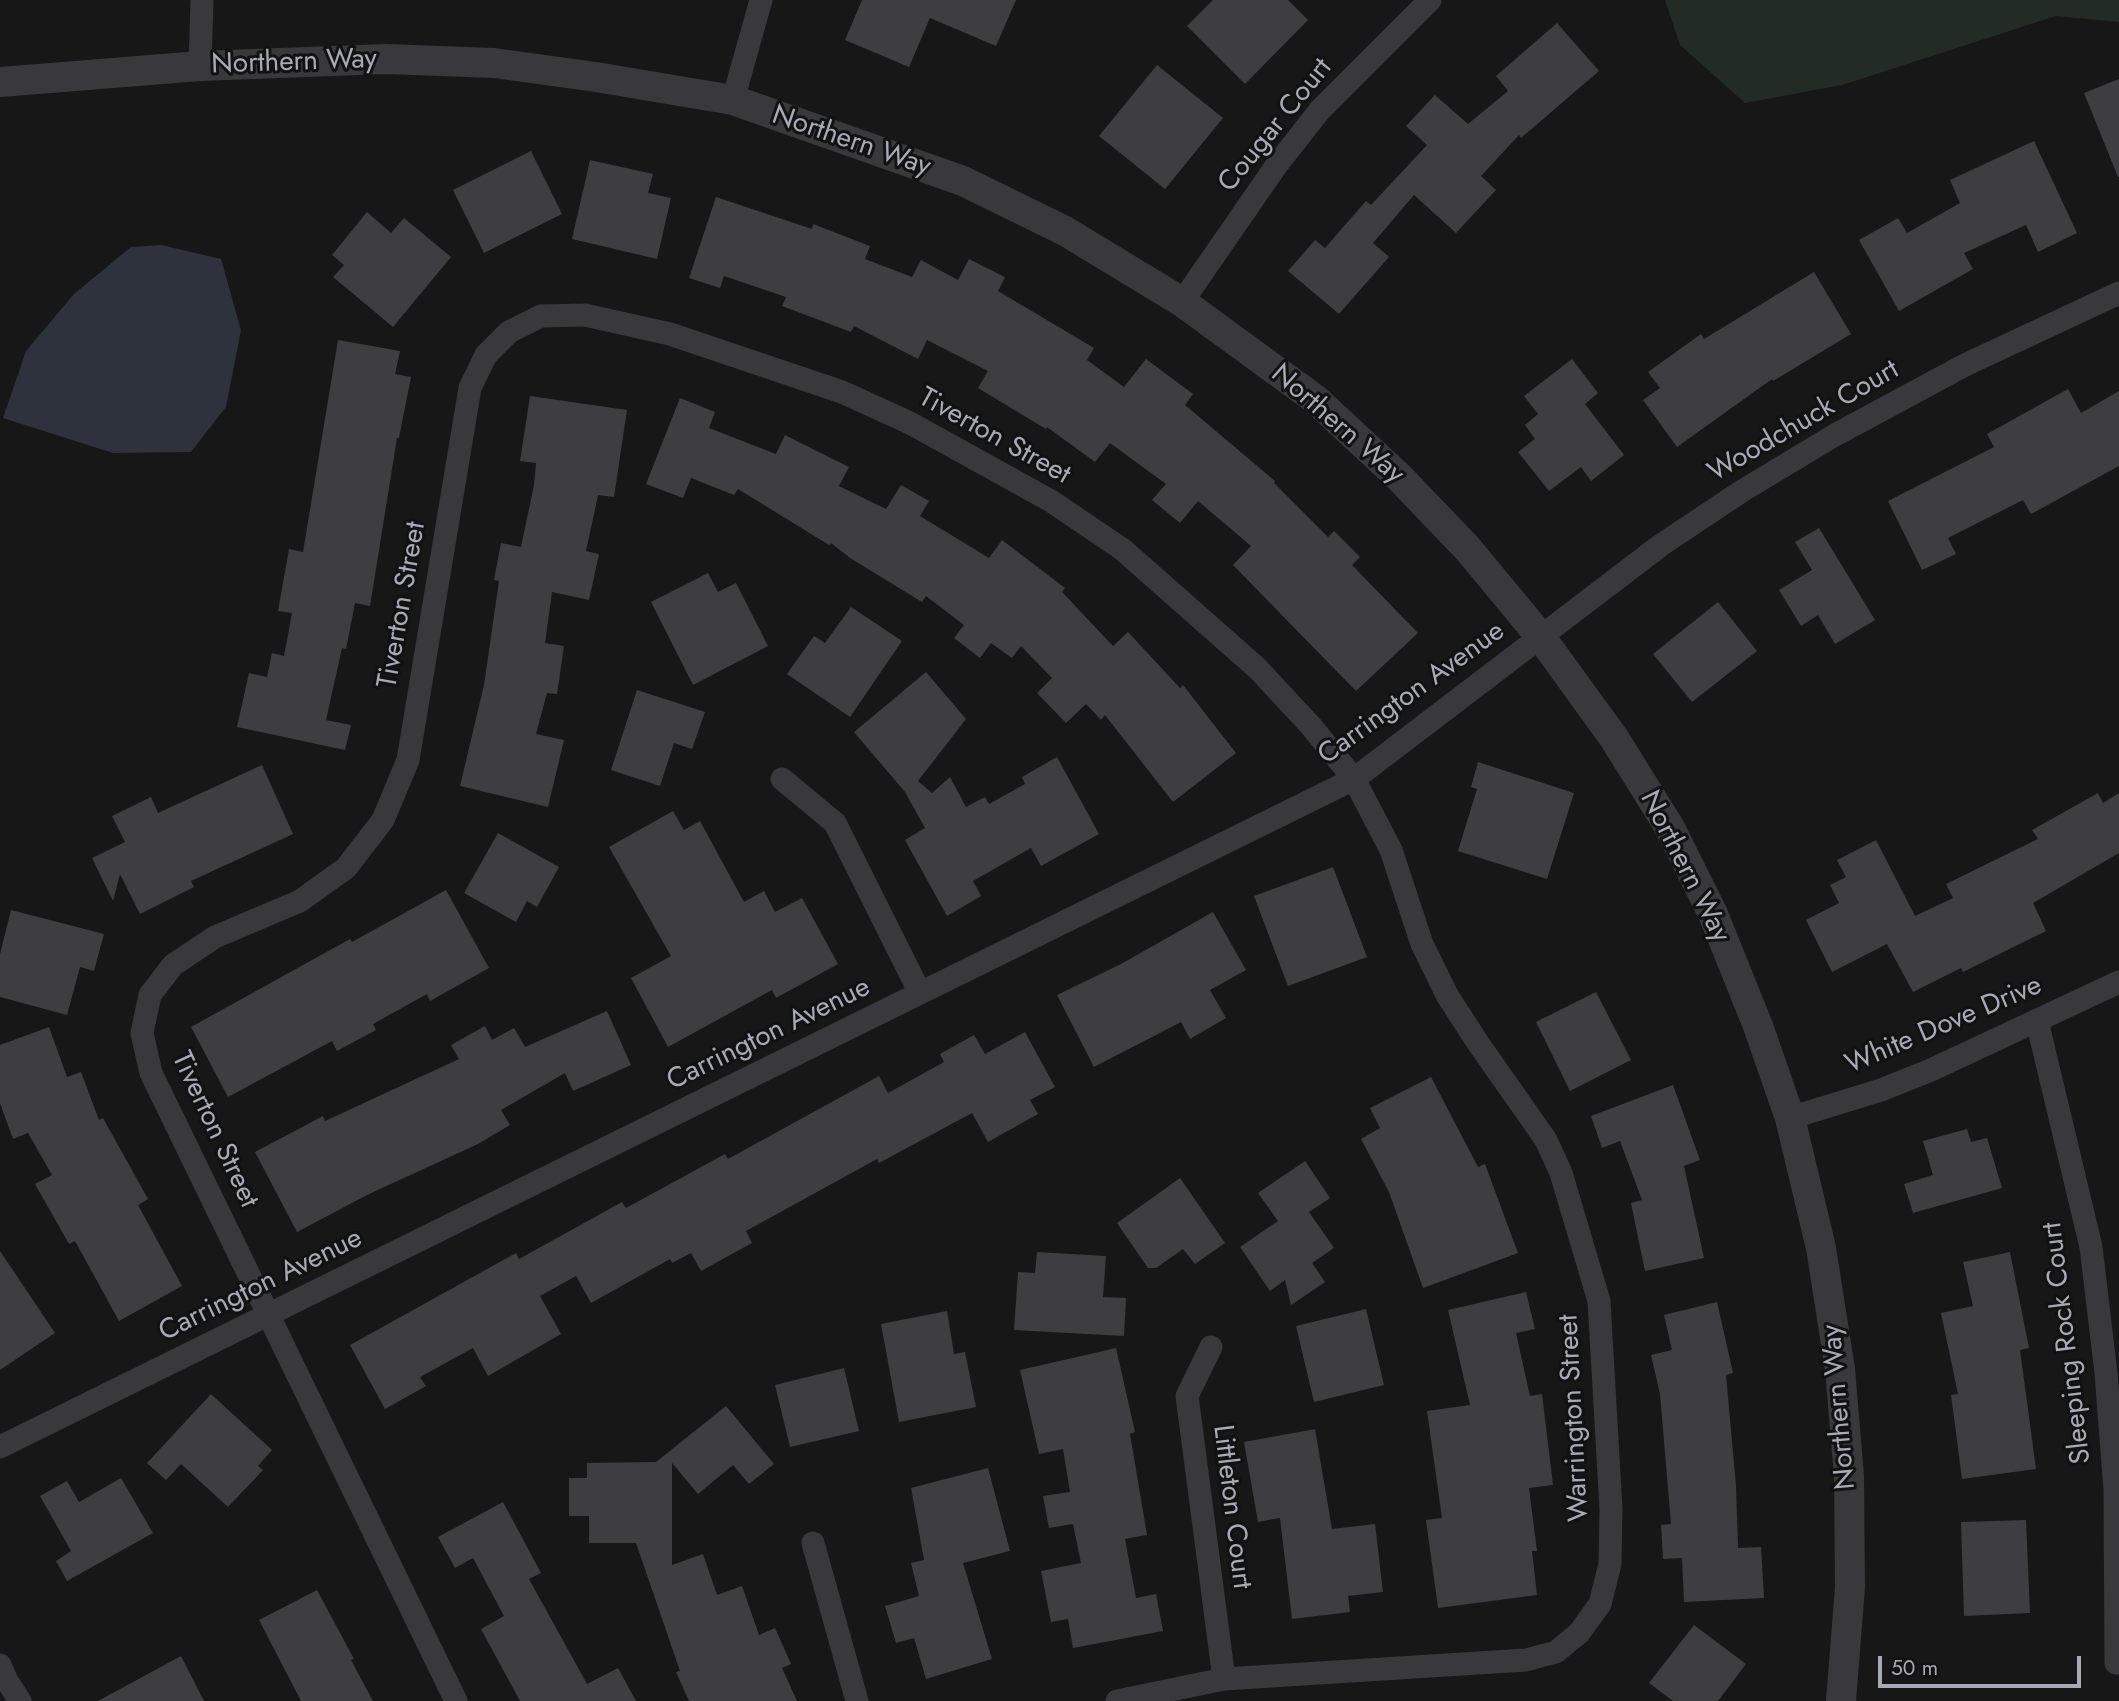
<!DOCTYPE html>
<html>
<head>
<meta charset="utf-8">
<style>
  body { margin:0 }
  #map { position:relative; width:2119px; height:1701px; overflow:hidden; background:#171718; font-family:Jost,sans-serif }
  canvas { display:block }
  .scale { position:absolute; left:1878px; top:1656px; width:203px; height:32px; box-sizing:border-box; border:4px solid #a9aab8; border-top:0; padding-left:9px; font-size:21px; line-height:24px; white-space:nowrap; color:#a9aab8; -webkit-text-stroke:5px #121213; paint-order:stroke }
</style>
</head>
<body>
<div id="map">
<canvas width="2119" height="1701"></canvas>
<div class="scale">50 m</div>
</div>
<script>
const ctx = document.querySelector('canvas').getContext('2d');
ctx.lineJoin = 'round';
function fill(path, color) { ctx.fillStyle = color; ctx.fill(path, 'evenodd'); }
function strokePath(path, color, width, dash) { ctx.strokeStyle = color; ctx.lineWidth = width; ctx.lineCap = dash ? 'butt' : 'round'; ctx.setLineDash(dash || []); ctx.stroke(path); }
function write(font, color, halo, rows, align = 'center') {
  ctx.font = font + ' Jost,sans-serif'; ctx.lineWidth = 6; ctx.setLineDash([]); ctx.textBaseline = 'middle'; ctx.strokeStyle = halo; ctx.fillStyle = color; for (const [text, x, y, turn = 0] of rows) {
    ctx.save(); ctx.translate(x, y); ctx.rotate((+turn || 0) * Math.PI / 180); ctx.textAlign = isNaN(turn) ? turn : align; if (halo) ctx.strokeText(text, 0, 0); ctx.fillText(text, 0, 0); ctx.restore();
  }
}
const green = new Path2D(`
  M 1665,0 L 2119,0 L 2119,22 L 2056,16 L 1842,85 L 1745,103 L 1680,45 Z`);
const water = new Path2D(`
  M 161,245 L 221,259 L 241,330 L 226,407 L 191,452 L 113,453 L 3,418 L 26,351 L 74,294 L 131,247 Z`);
const building = new Path2D(`
  M 862,0 L 1016,0 L 996,46 L 930,18 L 909,67 L 845,40 Z
  M 1213,0 L 1288,0 L 1308,20 L 1245,84 L 1187,26 Z
  M 1557,23 L 1599,71 L 1521,138 L 1519,135 L 1481,176 L 1496,190 L 1456,233 L 1414,195 L 1373,243 L 1389,257 L 1339,314 L 1288,271 L 1315,240 L 1325,248 L 1366,201 L 1371,205 L 1427,145 L 1406,126 L 1435,95 L 1468,124 L 1508,91 L 1496,76 Z
  M 1157,65 L 1223,118 L 1165,189 L 1099,136 Z
  M 2119,79 L 2119,177 L 2118,177 L 2084,93 Z
  M 2034,141 L 2077,233 L 2038,252 L 2026,225 L 1964,253 L 1973,269 L 1899,311 L 1859,240 L 1898,218 L 1907,233 L 1960,203 L 1950,180 Z
  M 531,151 L 562,214 L 484,253 L 453,190 Z
  M 590,160 L 653,174 L 648,193 L 671,198 L 657,259 L 572,239 Z
  M 716,197 L 812,229 L 813,224 L 870,246 L 865,259 L 912,277 L 921,260 L 958,280 L 969,259 L 1005,277 L 998,291 L 1094,348 L 1087,360 L 1124,387 L 1146,359 L 1193,394 L 1185,405 L 1275,481 L 1274,483 L 1328,537 L 1334,531 L 1360,557 L 1352,565 L 1418,633 L 1356,691 L 1233,565 L 1251,546 L 1198,501 L 1180,523 L 1152,500 L 1166,484 L 1110,443 L 1095,462 L 1047,427 L 1046,429 L 978,388 L 988,371 L 927,340 L 918,359 L 854,326 L 851,332 L 782,306 L 786,297 L 724,276 L 720,288 L 689,278 Z
  M 367,212 L 391,233 L 404,218 L 451,257 L 393,327 L 333,277 L 344,265 L 332,255 Z
  M 1814,272 L 1851,334 L 1773,381 L 1772,379 L 1677,447 L 1643,400 L 1660,388 L 1648,372 L 1701,334 L 1704,339 Z
  M 338,340 L 400,351 L 395,374 L 411,377 L 399,438 L 397,438 L 370,606 L 355,603 L 346,649 L 342,648 L 326,720 L 351,725 L 345,750 L 237,727 L 249,673 L 267,677 L 272,653 L 284,656 L 292,613 L 278,611 L 289,549 L 303,552 Z
  M 1572,359 L 1598,393 L 1585,404 L 1624,455 L 1591,481 L 1581,467 L 1549,491 L 1518,452 L 1535,439 L 1525,425 L 1538,414 L 1524,396 Z
  M 2068,389 L 2081,413 L 2119,391 L 2119,466 L 2031,514 L 2023,500 L 1948,538 L 1956,554 L 1922,570 L 1888,501 L 1994,447 L 1987,434 Z
  M 530,396 L 627,410 L 614,497 L 598,495 L 586,551 L 599,554 L 589,600 L 552,592 L 545,643 L 564,646 L 557,694 L 547,693 L 536,734 L 564,740 L 548,807 L 460,786 L 484,685 L 499,581 L 494,580 L 501,543 L 521,547 L 534,485 L 536,463 L 520,461 Z
  M 680,398 L 715,412 L 709,428 L 776,454 L 785,435 L 849,467 L 839,486 L 886,509 L 901,485 L 929,501 L 920,516 L 989,558 L 1002,540 L 1065,588 L 1062,592 L 1113,646 L 1128,632 L 1180,688 L 1183,685 L 1236,753 L 1173,802 L 1105,715 L 1101,720 L 1086,704 L 1066,723 L 1037,693 L 1052,678 L 1021,646 L 1012,658 L 991,643 L 980,658 L 954,638 L 964,625 L 926,596 L 922,602 L 850,558 L 831,543 L 829,545 L 738,489 L 734,495 L 691,478 L 683,498 L 646,484 Z
  M 1819,528 L 1875,620 L 1835,644 L 1818,615 L 1801,626 L 1779,590 L 1812,570 L 1795,542 Z
  M 708,573 L 718,592 L 736,583 L 768,646 L 693,685 L 651,602 Z
  M 1718,602 L 1757,651 L 1692,702 L 1653,654 Z
  M 851,607 L 902,641 L 850,717 L 787,674 L 814,636 L 825,643 Z
  M 926,672 L 966,719 L 918,781 L 932,793 L 950,777 L 966,807 L 985,797 L 989,804 L 1025,784 L 1022,777 L 1057,757 L 1099,834 L 1041,866 L 1031,848 L 973,881 L 981,896 L 947,916 L 905,840 L 925,828 L 905,792 L 854,732 Z
  M 637,690 L 705,712 L 692,749 L 674,743 L 660,786 L 611,770 Z
  M 1478,762 L 1574,793 L 1547,879 L 1458,851 L 1477,789 L 1471,787 Z
  M 262,765 L 293,834 L 191,881 L 194,887 L 140,914 L 120,874 L 113,901 L 92,858 L 125,842 L 112,816 L 151,797 L 158,813 Z
  M 2098,793 L 2103,803 L 2119,793 L 2119,853 L 2033,903 L 2046,931 L 1963,972 L 1961,968 L 1913,992 L 1887,944 L 1832,972 L 1806,920 L 1839,903 L 1830,885 L 1846,877 L 1837,860 L 1876,840 L 1915,916 L 1953,898 L 1946,884 L 2038,839 L 2032,830 Z
  M 673,811 L 684,830 L 700,821 L 744,902 L 764,891 L 775,912 L 802,898 L 838,964 L 776,998 L 772,990 L 668,1047 L 631,978 L 671,956 L 609,847 Z
  M 498,833 L 559,867 L 537,907 L 527,901 L 516,922 L 464,893 Z
  M 1333,867 L 1367,957 L 1288,986 L 1254,896 Z
  M 446,890 L 489,968 L 430,1001 L 427,994 L 373,1024 L 376,1030 L 337,1051 L 332,1041 L 228,1097 L 191,1027 L 350,939 L 352,942 Z
  M 11,910 L 104,934 L 94,971 L 80,967 L 67,1015 L 0,997 L 0,954 Z
  M 1213,912 L 1246,970 L 1210,990 L 1226,1018 L 1190,1039 L 1181,1022 L 1094,1067 L 1057,995 L 1121,964 Z
  M 1596,992 L 1631,1060 L 1570,1091 L 1536,1022 Z
  M 607,1011 L 631,1065 L 573,1091 L 565,1073 L 501,1110 L 510,1125 L 478,1144 L 369,1194 L 297,1232 L 255,1152 L 323,1116 L 325,1121 L 459,1059 L 451,1045 L 485,1026 L 492,1040 L 514,1028 L 525,1047 Z
  M 49,1027 L 67,1077 L 81,1072 L 99,1120 L 103,1118 L 148,1199 L 138,1205 L 182,1286 L 119,1321 L 75,1241 L 69,1244 L 35,1184 L 52,1175 L 28,1133 L 13,1139 L 0,1103 L 0,1045 Z
  M 1025,1032 L 1055,1087 L 1030,1100 L 1038,1114 L 988,1142 L 972,1113 L 879,1163 L 877,1159 L 746,1231 L 752,1243 L 701,1271 L 691,1253 L 672,1263 L 670,1259 L 591,1303 L 576,1276 L 540,1296 L 561,1334 L 488,1376 L 473,1348 L 420,1377 L 426,1386 L 385,1409 L 350,1345 L 516,1253 L 519,1259 L 622,1202 L 626,1208 L 725,1154 L 728,1159 L 879,1076 L 888,1093 L 944,1062 L 940,1054 L 974,1035 L 985,1054 Z
  M 1431,1077 L 1478,1167 L 1485,1164 L 1518,1253 L 1423,1288 L 1389,1192 L 1361,1139 L 1380,1128 L 1370,1108 Z
  M 1673,1085 L 1700,1160 L 1684,1166 L 1704,1258 L 1645,1271 L 1631,1203 L 1642,1200 L 1620,1141 L 1602,1148 L 1591,1116 Z
  M 1967,1129 L 1971,1142 L 1987,1138 L 2002,1188 L 1913,1213 L 1904,1184 L 1933,1175 L 1923,1141 Z
  M 1305,1161 L 1330,1198 L 1309,1212 L 1334,1248 L 1312,1263 L 1325,1282 L 1291,1305 L 1285,1280 L 1270,1291 L 1240,1247 L 1278,1221 L 1258,1193 Z
  M 1180,1178 L 1225,1243 L 1195,1264 L 1183,1249 L 1156,1268 L 1148,1268 L 1117,1223 Z
  M 0,1251 L 55,1333 L 0,1370 Z
  M 1037,1252 L 1106,1256 L 1103,1297 L 1126,1298 L 1124,1336 L 1014,1330 L 1018,1272 L 1035,1273 Z
  M 2010,1252 L 2029,1348 L 2020,1350 L 2036,1469 L 1962,1479 L 1951,1395 L 1958,1394 L 1941,1313 L 1973,1306 L 1963,1262 Z
  M 1526,1292 L 1535,1329 L 1516,1333 L 1530,1396 L 1542,1394 L 1553,1485 L 1529,1488 L 1537,1551 L 1532,1551 L 1537,1595 L 1438,1608 L 1426,1520 L 1442,1518 L 1427,1411 L 1470,1405 L 1448,1310 Z
  M 1717,1302 L 1733,1373 L 1726,1375 L 1736,1486 L 1738,1548 L 1761,1547 L 1764,1598 L 1684,1602 L 1682,1558 L 1663,1559 L 1661,1525 L 1671,1524 L 1660,1394 L 1651,1355 L 1672,1350 L 1664,1315 Z
  M 1366,1309 L 1384,1385 L 1314,1402 L 1296,1326 Z
  M 947,1311 L 954,1354 L 965,1352 L 976,1407 L 899,1422 L 881,1324 Z
  M 1116,1348 L 1135,1432 L 1130,1434 L 1147,1535 L 1125,1539 L 1136,1598 L 1156,1594 L 1163,1631 L 1073,1648 L 1068,1619 L 1051,1622 L 1041,1571 L 1081,1563 L 1073,1524 L 1049,1528 L 1043,1496 L 1070,1492 L 1063,1449 L 1039,1454 L 1020,1370 Z
  M 844,1368 L 859,1431 L 790,1447 L 775,1385 Z
  M 211,1394 L 272,1450 L 258,1466 L 263,1470 L 228,1507 L 181,1464 L 166,1480 L 147,1463 Z
  M 726,1406 L 774,1464 L 749,1484 L 733,1465 L 698,1494 L 672,1463 L 672,1565 L 703,1554 L 717,1595 L 742,1586 L 759,1635 L 775,1628 L 791,1664 L 782,1668 L 797,1701 L 689,1701 L 676,1672 L 680,1671 L 636,1543 L 589,1543 L 589,1516 L 569,1516 L 569,1478 L 587,1478 L 587,1463 L 656,1462 Z
  M 1315,1429 L 1332,1529 L 1375,1524 L 1383,1592 L 1348,1596 L 1350,1612 L 1292,1619 L 1280,1518 L 1258,1522 L 1244,1442 Z
  M 988,1468 L 1010,1551 L 963,1563 L 992,1659 L 926,1679 L 914,1638 L 896,1643 L 885,1606 L 919,1596 L 911,1563 L 924,1560 L 911,1488 Z
  M 121,1478 L 153,1533 L 67,1581 L 56,1561 L 71,1551 L 40,1496 L 67,1481 L 79,1502 Z
  M 503,1502 L 541,1573 L 529,1579 L 587,1684 L 618,1668 L 636,1701 L 520,1701 L 481,1629 L 504,1616 L 473,1558 L 455,1568 L 438,1537 Z
  M 2026,1520 L 2030,1613 L 1964,1616 L 1961,1522 Z
  M 317,1590 L 354,1659 L 351,1660 L 373,1701 L 301,1701 L 259,1620 Z
  M 1694,1625 L 1746,1664 L 1718,1701 L 1673,1701 L 1649,1683 Z
  M 181,1656 L 204,1701 L 98,1701 Z`);
const minor = new Path2D(`
  M 200,66 L 202,0
  M 733,100 L 761,0
  M 1182,302 L 1276,166 L 1320,110 L 1430,0
  M 782,779 L 835,823 L 920,993
  M 2037,1021 L 2091,1247 L 2106,1373 L 2115,1490 L 2116,1663
  M 1790,1118 L 1881,1090 L 1931,1070 L 2119,982
  M 1211,1347 L 1187,1396 L 1224,1679
  M 0,1447 L 1354,779 L 1661,545 L 1742,491 L 1835,435 L 1965,365 L 2119,293
  M 813,1543 L 857,1701
  M 0,1665 L 7,1681 L 20,1701
  M 456,1701 L 151,1073 L 142,1033 L 150,995 L 173,965 L 215,937 L 300,901 L 346,868 L 383,820 L 408,760 L 470,388 L 486,355 L 509,332 L 541,316 L 585,315 L 670,334 L 842,392 L 910,423 L 1051,501 L 1122,549 L 1257,668 L 1311,726 L 1354,779 L 1391,850 L 1422,944 L 1447,995 L 1478,1043 L 1546,1140 L 1561,1173 L 1599,1301 L 1611,1509 L 1610,1564 L 1600,1604 L 1579,1633 L 1556,1652 L 1526,1660 L 1224,1679 L 1117,1701`);
const tertiary = new Path2D(`
  M 0,82 L 200,66 L 386,59 L 494,63 L 596,77 L 733,100 L 963,181 L 1065,231 L 1182,302 L 1315,399 L 1399,477 L 1468,549 L 1540,636 L 1614,738 L 1670,828 L 1713,914 L 1758,1026 L 1790,1118 L 1821,1248 L 1840,1369 L 1849,1476 L 1850,1587 L 1841,1701`);
const streetNames = [
  ["Northern Way",294,63,-2],
  ["Cougar Court",1276,126,-51],
  ["Northern Way",851,142,19],
  ["Woodchuck Court",1804,422,-30],
  ["Northern Way",1337,425,41],
  ["Tiverton Street",994,437,29],
  ["Tiverton Street",403,605,-80],
  ["Carrington Avenue",1412,694,-36],
  ["Northern Way",1684,867,63],
  ["White Dove Drive",1944,1026,-23],
  ["Carrington Avenue",769,1035,-26],
  ["Tiverton Street",214,1130,65],
  ["Carrington Avenue",261,1286,-26],
  ["Sleeping Rock Court",2068,1343,-97],
  ["Northern Way",1840,1407,-95],
  ["Warrington Street",1575,1418,-93],
  ["Littleton Court",1231,1507,83]
];
fill(green, '#232b25');
fill(water, '#2d323c');
fill(building, '#3e3e42');
strokePath(minor, '#38383d', 23);
strokePath(tertiary, '#38383d', 30);
write('28px', '#a9aab8', '#121213', streetNames);
</script>
</body>
</html>
